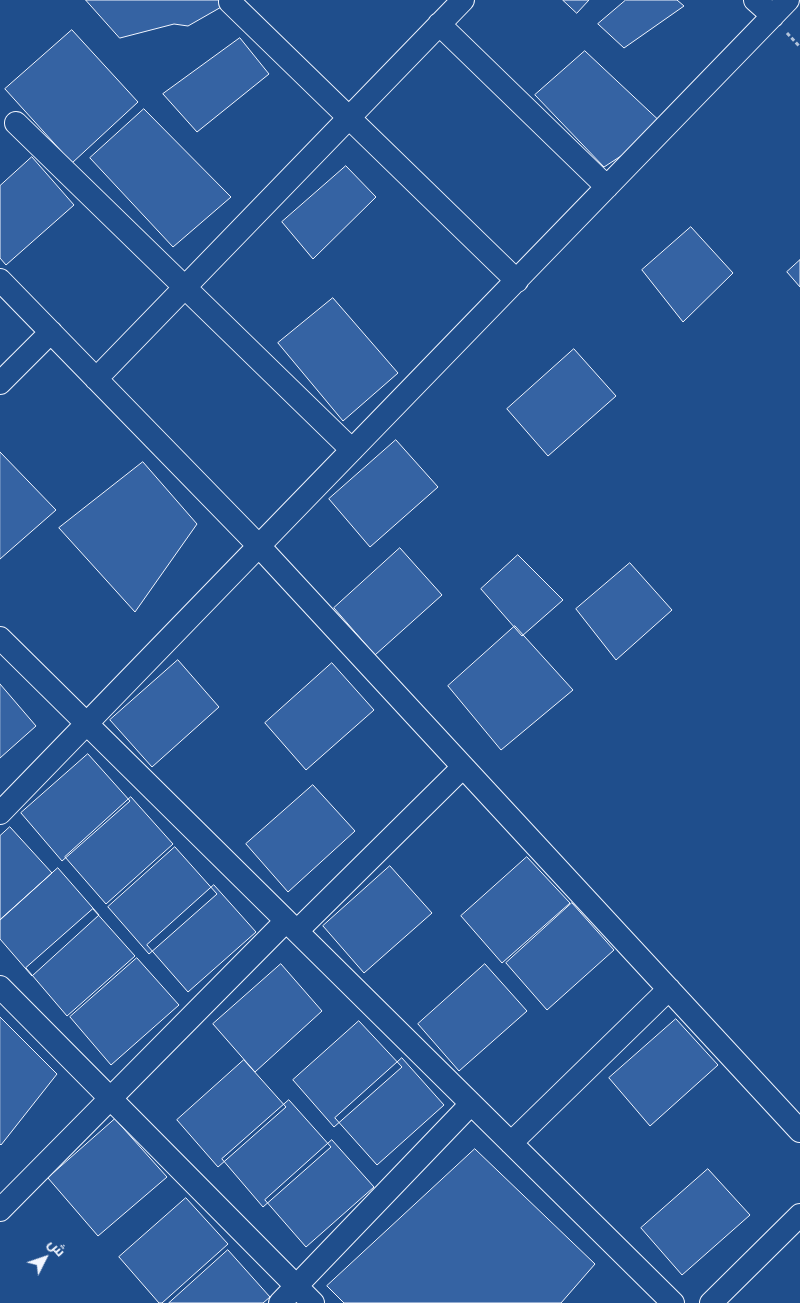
<!DOCTYPE html>
<html>
<head>
<meta charset="utf-8">
<style>
  body { margin:0 }
  #map { position:relative; width:800px; height:1303px; overflow:hidden; background:#1f4e8c; font-family:"Varela Round",Cairo,sans-serif }
  canvas { display:block }
  .north { position:absolute; left:20px; top:1233px; width:50px; height:50px; -webkit-text-stroke:4px #1f4e8c; paint-order:stroke; rotate:49deg; font-size:14px; font-weight:700; line-height:20px; text-align:center; color:#f2f6ff }
  .north::after { content:''; display:block; margin:auto; width:18px; height:22px; background:#f2f6ff; clip-path:polygon(50% 0,100% 100%,50% 72%,0 100%) }
</style>
</head>
<body>
<div id="map">
<canvas width="800" height="1303"></canvas>
<div class="north">ش</div>
</div>
<script>
const ctx = document.querySelector('canvas').getContext('2d');
ctx.lineJoin = 'round';
function fill(path, color) { ctx.fillStyle = color; ctx.fill(path, 'evenodd'); }
function strokePath(path, color, width, dash) { ctx.strokeStyle = color; ctx.lineWidth = width; ctx.lineCap = dash ? 'butt' : 'round'; ctx.setLineDash(dash || []); ctx.stroke(path); }
const building = new Path2D(`
  M 86,0 L 227,0 L 230,2 L 188,26 L 174,24 L 120,38 Z
  M 563,0 L 589,0 L 577,13 Z
  M 626,0 L 677,0 L 684,6 L 624,48 L 598,24 Z
  M 72,30 L 138,102 L 72,163 L 5,89 Z
  M 240,38 L 269,74 L 197,132 L 163,94 Z
  M 585,51 L 666,127 L 604,167 L 535,95 Z
  M 144,109 L 231,197 L 173,247 L 90,158 Z
  M 32,157 L 74,205 L 6,265 L 0,258 L 0,186 Z
  M 346,166 L 376,197 L 313,259 L 282,222 Z
  M 691,227 L 733,273 L 683,322 L 642,270 Z
  M 800,260 L 800,287 L 787,272 Z
  M 333,298 L 398,373 L 343,421 L 278,343 Z
  M 574,349 L 616,396 L 548,456 L 507,409 Z
  M 396,440 L 438,487 L 370,547 L 329,499 Z
  M 0,452 L 56,510 L 0,559 Z
  M 143,462 L 197,524 L 135,612 L 59,528 Z
  M 400,548 L 442,595 L 375,655 L 334,608 Z
  M 518,555 L 563,600 L 522,636 L 481,589 Z
  M 630,563 L 672,610 L 616,660 L 576,609 Z
  M 515,626 L 573,690 L 501,750 L 448,686 Z
  M 178,660 L 219,707 L 152,767 L 110,720 Z
  M 332,663 L 374,710 L 306,770 L 265,723 Z
  M 0,684 L 36,726 L 0,758 Z
  M 88,754 L 130,801 L 62,861 L 21,813 Z
  M 313,785 L 355,831 L 288,892 L 246,844 Z
  M 131,797 L 173,844 L 106,904 L 65,857 Z
  M 10,827 L 52,873 L 0,920 L 0,836 Z
  M 175,847 L 217,894 L 149,954 L 108,907 Z
  M 527,857 L 570,903 L 502,963 L 461,916 Z
  M 390,866 L 432,913 L 364,973 L 323,926 Z
  M 58,868 L 99,915 L 32,976 L 0,939 L 0,920 Z
  M 214,885 L 256,932 L 188,992 L 147,945 Z
  M 572,903 L 614,950 L 547,1010 L 506,963 Z
  M 93,909 L 135,956 L 67,1016 L 26,968 Z
  M 137,958 L 179,1005 L 111,1065 L 70,1017 Z
  M 281,964 L 322,1011 L 255,1072 L 213,1024 Z
  M 485,964 L 527,1011 L 459,1071 L 418,1024 Z
  M 0,1017 L 57,1074 L 1,1145 L 0,1144 Z
  M 676,1019 L 718,1065 L 650,1126 L 609,1078 Z
  M 359,1021 L 402,1067 L 334,1127 L 293,1080 Z
  M 402,1058 L 444,1105 L 377,1165 L 335,1118 Z
  M 244,1060 L 286,1107 L 218,1167 L 177,1120 Z
  M 289,1100 L 331,1147 L 263,1207 L 222,1159 Z
  M 115,1119 L 167,1177 L 98,1236 L 48,1178 Z
  M 332,1140 L 374,1187 L 306,1247 L 265,1200 Z
  M 475,1149 L 595,1264 L 561,1303 L 344,1303 L 327,1286 Z
  M 708,1169 L 750,1215 L 682,1275 L 641,1228 Z
  M 186,1198 L 228,1244 L 162,1303 L 159,1303 L 119,1257 Z
  M 228,1250 L 270,1297 L 263,1303 L 169,1303 Z`);
const path = new Path2D(`
  M 787,33 L 800,47`);
const minor = new Path2D(`
  M 755,0 L 773,16
  M 230,2 L 517,281
  M 439,24 L 607,187
  M 16,123 L 352,450
  M 0,280 L 259,546 L 800,1131
  M 96,379 L 463,0
  M 0,383 L 51,332
  M 0,638 L 673,1303
  M 0,813 L 788,0
  M 297,931 L 463,767
  M 0,987 L 313,1303
  M 511,1143 L 669,989
  M 0,1210 L 286,921
  M 280,1303 L 471,1104
  M 711,1303 L 800,1215`);
fill(building, '#3563a3');
strokePath(building, '#f2f6ff', 1);
strokePath(minor, '#f2f6ff', 24);
strokePath(path, '#b3c4dc', 3, [4, 2.5]);
strokePath(minor, '#1f4e8c', 22);
</script>
</body>
</html>
